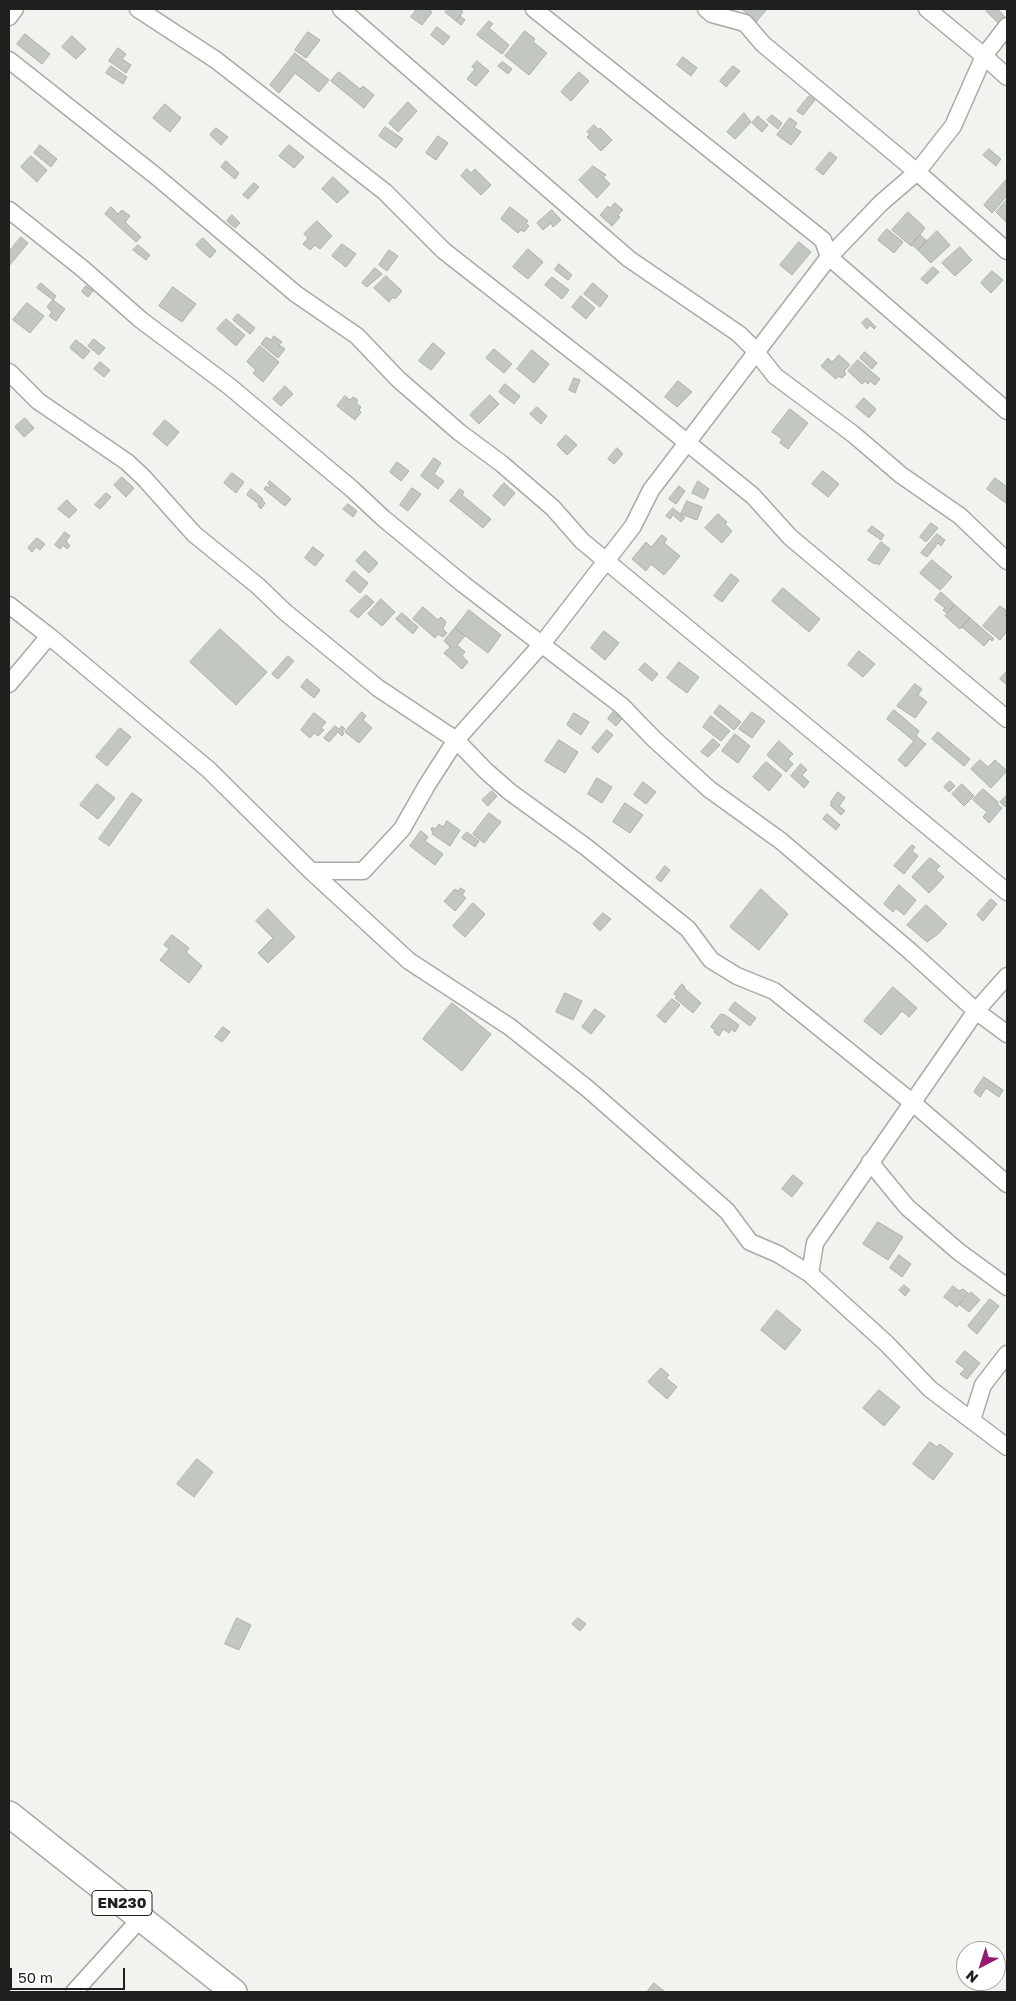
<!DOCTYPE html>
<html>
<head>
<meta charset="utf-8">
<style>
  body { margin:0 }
  #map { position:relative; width:1016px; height:2001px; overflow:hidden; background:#f1f4ee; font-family:"Golos Text",sans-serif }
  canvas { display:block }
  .frame { position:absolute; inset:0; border:10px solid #1f201e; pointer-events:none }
  .north { position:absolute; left:956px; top:1941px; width:50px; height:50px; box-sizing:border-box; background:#fff; border:1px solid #a5a6a5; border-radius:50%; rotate:220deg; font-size:14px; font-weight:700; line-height:20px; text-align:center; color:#1f201e }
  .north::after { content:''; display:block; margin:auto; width:18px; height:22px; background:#951a74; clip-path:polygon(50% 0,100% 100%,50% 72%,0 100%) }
  .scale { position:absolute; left:10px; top:1968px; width:115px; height:22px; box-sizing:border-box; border:2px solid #1f201e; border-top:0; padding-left:6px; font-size:15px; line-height:18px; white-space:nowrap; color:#1f201e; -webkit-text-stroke:4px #fff; paint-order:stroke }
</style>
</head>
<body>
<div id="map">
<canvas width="1016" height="2001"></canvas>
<div class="frame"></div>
<div class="north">N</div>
<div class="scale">50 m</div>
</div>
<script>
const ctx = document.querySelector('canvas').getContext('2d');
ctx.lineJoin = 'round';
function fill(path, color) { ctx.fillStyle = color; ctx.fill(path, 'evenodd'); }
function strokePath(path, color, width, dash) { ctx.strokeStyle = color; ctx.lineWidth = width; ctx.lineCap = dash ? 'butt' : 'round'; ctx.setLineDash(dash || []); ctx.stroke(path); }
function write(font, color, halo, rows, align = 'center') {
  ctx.font = font + ' "Golos Text",sans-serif'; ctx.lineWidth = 4; ctx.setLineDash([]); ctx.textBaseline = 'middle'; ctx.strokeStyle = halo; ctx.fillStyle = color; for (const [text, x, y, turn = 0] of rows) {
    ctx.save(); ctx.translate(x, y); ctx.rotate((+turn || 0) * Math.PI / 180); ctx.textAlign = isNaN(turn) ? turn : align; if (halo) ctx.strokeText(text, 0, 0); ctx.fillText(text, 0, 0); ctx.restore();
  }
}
const building = new Path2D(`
  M 417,9 L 427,9 L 432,12 L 422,25 L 411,17 Z
  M 448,9 L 460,9 L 463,12 L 456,21 L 445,12 Z
  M 742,9 L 765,9 L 766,10 L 756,22 Z
  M 988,9 L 998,9 L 1007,20 L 1001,26 L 986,11 Z
  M 460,16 L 465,20 L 461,25 L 456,21 Z
  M 489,21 L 493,24 L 489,28 L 509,45 L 502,54 L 477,35 Z
  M 437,27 L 450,37 L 443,45 L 431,35 Z
  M 525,31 L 535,39 L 533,42 L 547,53 L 529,75 L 505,56 Z
  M 308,32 L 320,40 L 306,58 L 295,50 Z
  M 25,34 L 50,54 L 42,64 L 17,44 Z
  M 72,36 L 86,49 L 76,59 L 62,47 Z
  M 118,48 L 126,54 L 122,59 L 131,65 L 126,73 L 109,61 Z
  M 295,53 L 329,80 L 319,92 L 295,73 L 279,93 L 270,85 Z
  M 683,57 L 697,68 L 691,76 L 677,65 Z
  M 477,61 L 489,71 L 476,86 L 467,79 L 475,69 L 472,67 Z
  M 503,62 L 512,69 L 508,74 L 498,66 Z
  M 111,66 L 127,77 L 123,84 L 106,73 Z
  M 733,66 L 740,71 L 726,87 L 720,81 Z
  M 339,72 L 360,89 L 363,86 L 374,95 L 364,108 L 331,81 Z
  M 579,72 L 589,81 L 571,101 L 561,92 Z
  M 809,96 L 815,100 L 803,115 L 797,111 Z
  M 408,102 L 417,111 L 398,132 L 389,123 Z
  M 165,104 L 181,118 L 170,132 L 153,118 Z
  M 744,113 L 751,122 L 735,139 L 727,132 Z
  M 772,115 L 782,123 L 778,129 L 767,120 Z
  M 758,116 L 768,125 L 762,132 L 752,123 Z
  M 790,118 L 797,123 L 794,127 L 801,132 L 791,145 L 777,135 Z
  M 594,125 L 599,130 L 600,128 L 612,140 L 601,151 L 587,137 L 590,134 L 587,132 Z
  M 385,127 L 403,139 L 396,148 L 379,136 Z
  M 216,128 L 228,137 L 221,145 L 210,135 Z
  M 438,136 L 448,143 L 436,160 L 426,153 Z
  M 40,145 L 57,159 L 51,167 L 34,153 Z
  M 289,145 L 304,157 L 294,168 L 279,156 Z
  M 989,149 L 1001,159 L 996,166 L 983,155 Z
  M 830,152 L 837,158 L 823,175 L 816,169 Z
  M 31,156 L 47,170 L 37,182 L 21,167 Z
  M 226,161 L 239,173 L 235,179 L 221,167 Z
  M 593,166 L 606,175 L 603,177 L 610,184 L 597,198 L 579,180 Z
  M 467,169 L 471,173 L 475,169 L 491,185 L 481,195 L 461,176 Z
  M 333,177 L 349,192 L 337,203 L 322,189 Z
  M 1007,179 L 1007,196 L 992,213 L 984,205 Z
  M 254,183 L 259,187 L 248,199 L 243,195 Z
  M 1007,200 L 1007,223 L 996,212 Z
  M 615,203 L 623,210 L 618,215 L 620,217 L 612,226 L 600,215 L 608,206 L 610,208 Z
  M 111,207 L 118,214 L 122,210 L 130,216 L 125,222 L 141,237 L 136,242 L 105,214 Z
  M 510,207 L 528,221 L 526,223 L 529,226 L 524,232 L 521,230 L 518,233 L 501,219 Z
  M 552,210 L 561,220 L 553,227 L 551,223 L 543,230 L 537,223 Z
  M 908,212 L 925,228 L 911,246 L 892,230 Z
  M 232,215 L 240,223 L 235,228 L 227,221 Z
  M 317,221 L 332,236 L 320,249 L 315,245 L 310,250 L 303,244 L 308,238 L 304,234 Z
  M 887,229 L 903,242 L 894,253 L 878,240 Z
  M 937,231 L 950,245 L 931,263 L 918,250 Z
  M 920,235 L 927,241 L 918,250 L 911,244 Z
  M 21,237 L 28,243 L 9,266 L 9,252 Z
  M 203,238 L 216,251 L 210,258 L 196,245 Z
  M 799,242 L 811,252 L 792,275 L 780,265 Z
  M 342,244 L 356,254 L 346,267 L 332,256 Z
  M 138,245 L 150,255 L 146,260 L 133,250 Z
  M 960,247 L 972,260 L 955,276 L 942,263 Z
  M 528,249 L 543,262 L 528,279 L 513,267 Z
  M 389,250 L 398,256 L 387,271 L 379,265 Z
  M 559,264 L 572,275 L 568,280 L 555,270 Z
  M 933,267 L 939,272 L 927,284 L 921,279 Z
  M 375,268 L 382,274 L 367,287 L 362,283 Z
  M 992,271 L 1003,280 L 991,293 L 981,283 Z
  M 386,276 L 402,291 L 395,299 L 393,297 L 389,302 L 374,288 Z
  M 552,277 L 569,290 L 562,299 L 545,285 Z
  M 41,283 L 56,296 L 53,300 L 37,288 Z
  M 593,283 L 608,296 L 600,307 L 584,294 Z
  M 86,286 L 93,291 L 88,297 L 82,292 Z
  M 173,287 L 196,304 L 182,322 L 159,306 Z
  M 581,296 L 595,308 L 586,319 L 572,307 Z
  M 53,300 L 65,309 L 56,321 L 49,316 L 52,312 L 47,307 Z
  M 27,303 L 44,316 L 30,333 L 13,320 Z
  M 238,314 L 255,328 L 250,334 L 233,320 Z
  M 867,318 L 876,327 L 874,329 L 870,325 L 867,329 L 862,323 Z
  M 226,319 L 245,335 L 236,346 L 217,329 Z
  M 274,336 L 282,342 L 279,345 L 285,349 L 278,358 L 261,344 L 266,337 L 271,340 Z
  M 94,339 L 105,348 L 99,355 L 88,346 Z
  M 76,340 L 90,351 L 83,359 L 70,348 Z
  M 433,343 L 445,353 L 431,370 L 419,361 Z
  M 260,346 L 279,362 L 263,382 L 253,373 L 256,370 L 247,362 Z
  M 494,349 L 512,364 L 504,373 L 486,358 Z
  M 532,350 L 549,364 L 534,383 L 517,369 Z
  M 865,352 L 877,363 L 872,369 L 860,358 Z
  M 839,355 L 850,365 L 844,371 L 846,374 L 842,378 L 838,376 L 836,379 L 821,366 L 828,358 L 832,362 Z
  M 858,360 L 880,379 L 875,385 L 870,381 L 868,384 L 865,381 L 862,384 L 848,371 Z
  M 100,362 L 110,370 L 104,377 L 94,369 Z
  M 574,378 L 580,380 L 575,393 L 569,390 Z
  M 678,381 L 692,392 L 677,407 L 665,397 Z
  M 505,384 L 520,396 L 514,404 L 499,392 Z
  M 285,386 L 293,394 L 281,406 L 273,399 Z
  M 490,395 L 499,404 L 479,424 L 470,415 Z
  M 345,396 L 350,400 L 353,397 L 358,400 L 356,403 L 361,407 L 359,410 L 361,412 L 355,420 L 337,406 Z
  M 864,398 L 876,409 L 869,418 L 856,407 Z
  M 537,407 L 547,416 L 541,424 L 530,414 Z
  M 790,409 L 808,423 L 788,449 L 780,443 L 782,439 L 772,432 Z
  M 25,418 L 34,428 L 24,437 L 15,427 Z
  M 165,420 L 179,432 L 167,446 L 153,434 Z
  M 566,435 L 577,445 L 567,455 L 557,445 Z
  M 617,448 L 623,454 L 614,464 L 608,459 Z
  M 434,458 L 441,463 L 434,474 L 444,481 L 438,489 L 421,476 Z
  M 397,462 L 409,471 L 401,481 L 390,472 Z
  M 823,471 L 839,484 L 828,497 L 812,484 Z
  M 232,473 L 244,482 L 236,493 L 224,483 Z
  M 122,477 L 134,488 L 126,497 L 114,485 Z
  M 995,478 L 1007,487 L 1007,504 L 987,489 Z
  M 270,481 L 291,499 L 285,506 L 264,489 L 266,486 L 269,488 L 270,486 L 268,484 Z
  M 698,481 L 709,489 L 704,499 L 692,493 Z
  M 504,483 L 515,493 L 504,506 L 493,496 Z
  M 679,486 L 685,491 L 676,504 L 669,499 Z
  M 412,488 L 421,494 L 408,511 L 400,505 Z
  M 251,489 L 263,499 L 262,500 L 265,503 L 261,509 L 258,506 L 259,504 L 247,495 Z
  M 460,489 L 464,492 L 462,495 L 491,519 L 483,528 L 450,501 Z
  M 106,493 L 111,497 L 100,509 L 95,505 Z
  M 67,500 L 77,510 L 69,518 L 58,509 Z
  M 687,501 L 702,507 L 697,520 L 681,514 Z
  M 348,504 L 357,511 L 353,517 L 343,509 Z
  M 673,508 L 685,518 L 681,522 L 673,515 L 670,519 L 666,516 Z
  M 718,514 L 727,522 L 725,524 L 732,531 L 722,543 L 705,528 Z
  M 931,523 L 938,528 L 926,542 L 920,537 Z
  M 872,526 L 884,535 L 881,540 L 868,531 Z
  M 65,532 L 70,536 L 66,541 L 70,546 L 67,549 L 63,545 L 60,549 L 55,545 Z
  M 937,534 L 945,540 L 941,546 L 938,543 L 927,557 L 921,553 Z
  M 662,535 L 667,539 L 664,543 L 680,556 L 664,575 L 651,564 L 646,571 L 632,559 L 646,542 L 651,547 Z
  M 37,538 L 45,544 L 40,550 L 36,547 L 32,552 L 28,548 Z
  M 881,542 L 890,549 L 879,565 L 876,563 L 875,564 L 868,560 Z
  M 313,547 L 324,555 L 315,566 L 305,558 Z
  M 365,551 L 378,563 L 369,573 L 356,561 Z
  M 932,560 L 952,577 L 940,590 L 920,573 Z
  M 354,571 L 368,583 L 360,593 L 346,581 Z
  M 731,574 L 739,580 L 722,602 L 714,596 Z
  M 783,588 L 820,619 L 809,632 L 772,601 Z
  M 941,592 L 955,605 L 947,613 L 943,610 L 945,608 L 935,600 Z
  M 366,595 L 374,602 L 358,618 L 350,611 Z
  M 381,599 L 395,612 L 382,626 L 368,614 Z
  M 955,605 L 970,618 L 960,629 L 945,616 Z
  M 1000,606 L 1007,611 L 1005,615 L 1007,617 L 1007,631 L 1000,640 L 983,626 Z
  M 423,607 L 438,620 L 441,617 L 446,622 L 443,629 L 447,633 L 443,637 L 438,634 L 435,638 L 413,619 Z
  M 469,610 L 501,635 L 488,653 L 455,628 Z
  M 402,613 L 418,627 L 413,634 L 396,619 Z
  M 970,618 L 994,639 L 992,641 L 990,639 L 984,646 L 962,627 Z
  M 455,628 L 465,636 L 457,645 L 465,652 L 462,656 L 468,662 L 462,669 L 444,653 L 450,647 L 444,641 Z
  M 220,629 L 267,672 L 236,705 L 190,662 Z
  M 604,631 L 619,643 L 605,660 L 591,648 Z
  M 859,651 L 875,664 L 863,677 L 848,665 Z
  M 288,656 L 294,661 L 278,679 L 272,674 Z
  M 679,662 L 699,677 L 687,693 L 667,678 Z
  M 645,663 L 658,674 L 652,681 L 639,670 Z
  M 1007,671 L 1007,685 L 1000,679 Z
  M 307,679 L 320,690 L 314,698 L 301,687 Z
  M 915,684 L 922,689 L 918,695 L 927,702 L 915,718 L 897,706 Z
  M 720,705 L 741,722 L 734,730 L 714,713 Z
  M 894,710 L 919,731 L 916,736 L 926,744 L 906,767 L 898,760 L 914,741 L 887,719 Z
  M 362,712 L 366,716 L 363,720 L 372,728 L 359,743 L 345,732 Z
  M 613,712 L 622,719 L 616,726 L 608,719 Z
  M 752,712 L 765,721 L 752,738 L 739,729 Z
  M 314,713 L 326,722 L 321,728 L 324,730 L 318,736 L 314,733 L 310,738 L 301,730 Z
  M 574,713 L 589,722 L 581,735 L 567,725 Z
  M 711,716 L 730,731 L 721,741 L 703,727 Z
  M 335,726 L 339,729 L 342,726 L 345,729 L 342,731 L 344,733 L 342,736 L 338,732 L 329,742 L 324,738 Z
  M 120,728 L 131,737 L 107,766 L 96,757 Z
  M 607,730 L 613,735 L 598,753 L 592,748 Z
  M 938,732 L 970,759 L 964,766 L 932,739 Z
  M 735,734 L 750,746 L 738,763 L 722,751 Z
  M 713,739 L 720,745 L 708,757 L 701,752 Z
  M 559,740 L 578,752 L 565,773 L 545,761 Z
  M 779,741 L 793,754 L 788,759 L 793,764 L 786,772 L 767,755 Z
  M 980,760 L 988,767 L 995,760 L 1007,771 L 991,788 L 971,769 Z
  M 766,762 L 782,775 L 769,791 L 753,777 Z
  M 801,764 L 807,770 L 802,775 L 809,782 L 804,788 L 791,776 Z
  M 597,778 L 612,787 L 602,803 L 588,794 Z
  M 950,781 L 955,786 L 949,792 L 944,787 Z
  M 643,782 L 656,792 L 646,804 L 634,795 Z
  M 97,784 L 115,798 L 98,819 L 80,805 Z
  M 962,784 L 974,796 L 964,806 L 952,794 Z
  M 983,789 L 998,802 L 997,804 L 1002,808 L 989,823 L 983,817 L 987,812 L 973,800 Z
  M 492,791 L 497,796 L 488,806 L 482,800 Z
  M 838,792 L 845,798 L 839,806 L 845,811 L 841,815 L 831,806 L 831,802 Z
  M 132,793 L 142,800 L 109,846 L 99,839 Z
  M 1007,795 L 1007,804 L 1005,807 L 1000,802 Z
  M 625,803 L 643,815 L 630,833 L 613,822 Z
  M 489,813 L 501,822 L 484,843 L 473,834 Z
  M 827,814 L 840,825 L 836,830 L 823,819 Z
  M 447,821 L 460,830 L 450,846 L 432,834 L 433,832 L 431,830 L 432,827 L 435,829 L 439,824 L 443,827 Z
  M 421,831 L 428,837 L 425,841 L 443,854 L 435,865 L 410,846 Z
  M 467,832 L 479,841 L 475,847 L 462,838 Z
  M 912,845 L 915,847 L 912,851 L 918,856 L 904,874 L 894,866 Z
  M 930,858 L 940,866 L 936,870 L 944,877 L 929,893 L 912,877 Z
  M 665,866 L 670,870 L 661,882 L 656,878 Z
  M 899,885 L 916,900 L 904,915 L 896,908 L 893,912 L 884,904 Z
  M 461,888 L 465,891 L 462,895 L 466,898 L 455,911 L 444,901 L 455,889 L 458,891 Z
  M 761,889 L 788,914 L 759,950 L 730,927 Z
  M 991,899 L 997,904 L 983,921 L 977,915 Z
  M 473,903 L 485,914 L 465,937 L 453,926 Z
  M 926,905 L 947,924 L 938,934 L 927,942 L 907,925 Z
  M 268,909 L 295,937 L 268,963 L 258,953 L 273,938 L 256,921 Z
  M 603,913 L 611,919 L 600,931 L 593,924 Z
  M 172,935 L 189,948 L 186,952 L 202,966 L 189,983 L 160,960 L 169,949 L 164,945 Z
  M 682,984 L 685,987 L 684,988 L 701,1003 L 693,1013 L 675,998 L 677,996 L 674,994 Z
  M 893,987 L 917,1008 L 909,1017 L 902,1011 L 881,1035 L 864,1021 Z
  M 565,993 L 582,1001 L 573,1020 L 556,1012 Z
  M 672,999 L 680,1005 L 665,1023 L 657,1016 Z
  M 735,1002 L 756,1018 L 750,1026 L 729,1010 Z
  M 452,1003 L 491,1034 L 462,1071 L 423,1039 Z
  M 595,1009 L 605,1016 L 591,1034 L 582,1027 Z
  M 721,1014 L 725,1015 L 739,1025 L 735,1032 L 731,1029 L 729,1033 L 723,1029 L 719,1036 L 714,1032 L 715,1030 L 711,1027 Z
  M 223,1027 L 230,1032 L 222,1042 L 215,1037 Z
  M 984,1077 L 1003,1090 L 999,1097 L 986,1088 L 980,1097 L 974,1092 Z
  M 793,1175 L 803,1183 L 792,1197 L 782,1189 Z
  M 878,1222 L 903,1237 L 888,1260 L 863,1244 Z
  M 899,1255 L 911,1264 L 902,1277 L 890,1268 Z
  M 904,1285 L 910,1290 L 905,1296 L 899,1290 Z
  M 953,1286 L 959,1291 L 963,1289 L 968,1293 L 957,1307 L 944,1297 Z
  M 971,1292 L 980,1300 L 969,1312 L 960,1305 Z
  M 990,1299 L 999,1306 L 977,1334 L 968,1326 Z
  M 777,1310 L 801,1330 L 785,1350 L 761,1330 Z
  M 965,1351 L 980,1363 L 967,1379 L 960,1374 L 965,1369 L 956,1362 Z
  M 661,1368 L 669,1375 L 666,1378 L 677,1387 L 667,1399 L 648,1382 Z
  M 879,1390 L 900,1407 L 884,1426 L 863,1408 Z
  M 930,1442 L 937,1447 L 940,1444 L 953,1454 L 933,1480 L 913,1464 Z
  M 197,1459 L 213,1472 L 194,1497 L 177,1484 Z
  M 237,1618 L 251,1625 L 239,1650 L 225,1644 Z
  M 578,1618 L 586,1624 L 580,1631 L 572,1624 Z
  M 654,1983 L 665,1992 L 647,1992 Z`);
const minor = new Path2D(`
  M 138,9 L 216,60 L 385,192 L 444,251 L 626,393 L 753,496 L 790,537 L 1007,719
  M 341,9 L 629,259 L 739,334 L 753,348 L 775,376 L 853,434 L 901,475 L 960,516 L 1007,561
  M 534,9 L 823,240 L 829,257 L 1007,411
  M 706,9 L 712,14 L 745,23 L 763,44 L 917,172 L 1007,251
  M 9,17 L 15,9
  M 1007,26 L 984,56 L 1007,77
  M 9,60 L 157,177 L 296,294 L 357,336 L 398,379 L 459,432 L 502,464 L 553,508 L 582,541 L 1007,892
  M 9,210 L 83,269 L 141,320 L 229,386 L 352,489 L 383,518 L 463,584 L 622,706 L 654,739 L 709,789 L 781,841 L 911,952 L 976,1011 L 1007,1034
  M 9,372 L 38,401 L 127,462 L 144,478 L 194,534 L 258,586 L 285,612 L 378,688 L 456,740 L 486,771 L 510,792 L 586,847 L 688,929 L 711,960 L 737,976 L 774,991 L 913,1103 L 1007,1184
  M 9,605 L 49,636 L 209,770 L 311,871 L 409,961 L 510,1027 L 588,1089 L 727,1211 L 750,1242 L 778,1254 L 810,1274 L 887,1344 L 930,1389 L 1007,1447
  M 9,684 L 49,636
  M 311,871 L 363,871 L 402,829 L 427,785 L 456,740 L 542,644 L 633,526 L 651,490 L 829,257 L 881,203 L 917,172 L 953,126 L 984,56 L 927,9
  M 870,1162 L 907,1207 L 959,1252 L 1007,1287
  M 810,1274 L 815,1243 L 976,1011 L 1007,976
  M 972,1420 L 983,1385 L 1007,1354
  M 74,1992 L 141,1918`);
const primary = new Path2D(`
  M 9,1814 L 234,1992`);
const shields = [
  [122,1903,60]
];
const shieldNames = [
  ["EN230",122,1903]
];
fill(building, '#c3c7c1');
strokePath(building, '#acafaa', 1);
strokePath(minor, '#a7aaa5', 19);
strokePath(primary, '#a7aaa5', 28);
strokePath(minor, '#fff', 16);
strokePath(primary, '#fff', 25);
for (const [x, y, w] of shields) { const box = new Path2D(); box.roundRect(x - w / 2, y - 12.5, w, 25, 4); ctx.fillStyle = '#fff'; ctx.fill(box); strokePath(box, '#1f201e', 1); }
write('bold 15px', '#1f201e', null, shieldNames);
</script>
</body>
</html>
